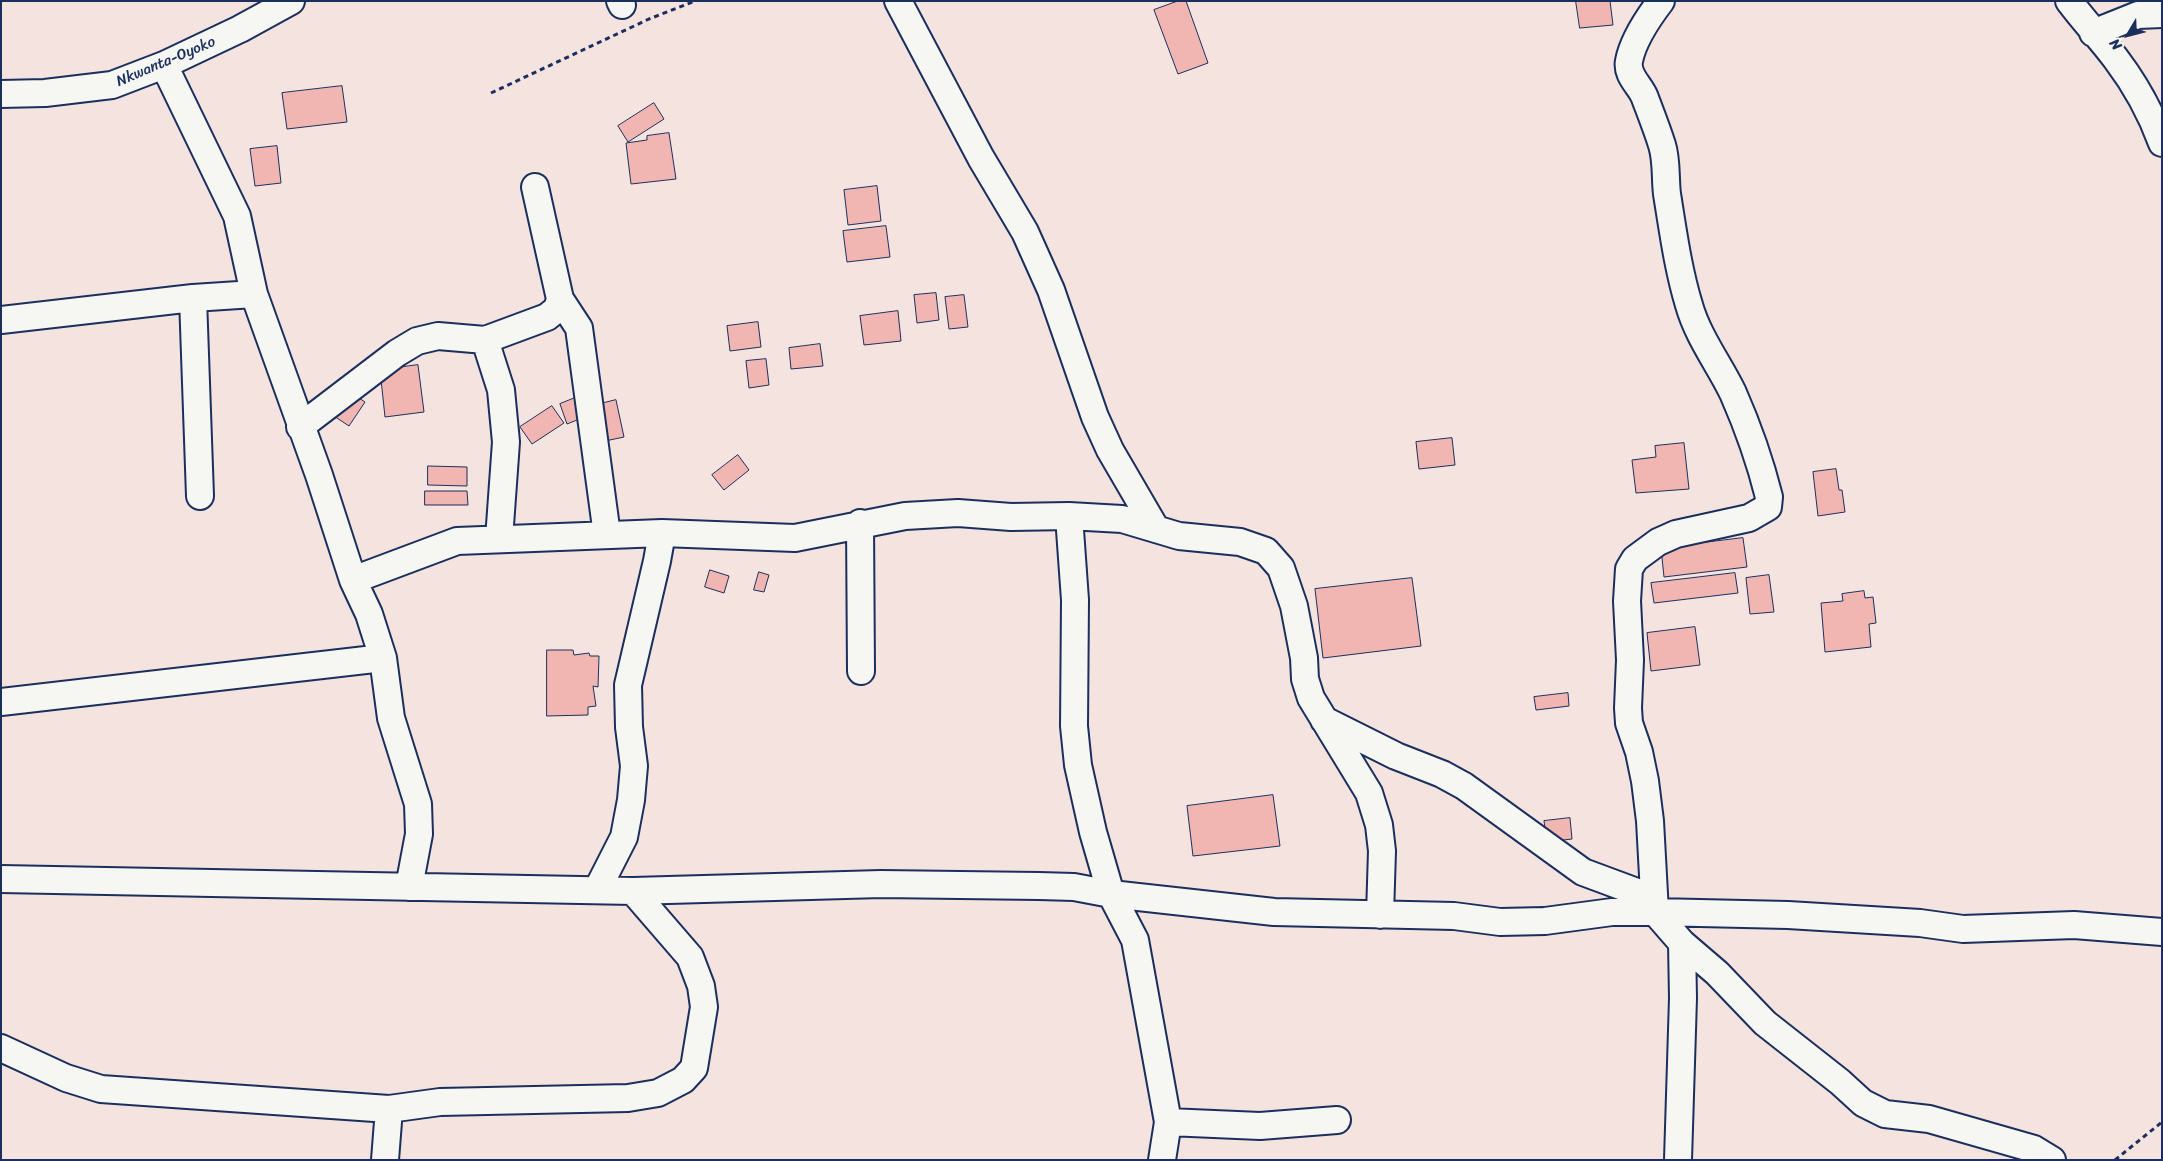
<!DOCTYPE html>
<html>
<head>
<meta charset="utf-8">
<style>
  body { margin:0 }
  #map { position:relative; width:2163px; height:1161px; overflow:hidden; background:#f4e3de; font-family:Sriracha,sans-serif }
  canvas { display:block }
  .frame { position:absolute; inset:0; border:2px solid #1b2f5e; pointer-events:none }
  .north { position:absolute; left:2103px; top:10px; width:50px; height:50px; -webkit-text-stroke:4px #f6f6f2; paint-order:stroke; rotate:233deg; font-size:14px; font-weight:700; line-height:20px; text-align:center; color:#1b2f5e }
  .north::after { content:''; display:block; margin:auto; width:18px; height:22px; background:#1b2f5e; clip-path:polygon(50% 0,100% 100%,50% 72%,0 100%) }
</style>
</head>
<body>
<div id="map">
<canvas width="2163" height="1161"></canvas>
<div class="frame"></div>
<div class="north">N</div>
</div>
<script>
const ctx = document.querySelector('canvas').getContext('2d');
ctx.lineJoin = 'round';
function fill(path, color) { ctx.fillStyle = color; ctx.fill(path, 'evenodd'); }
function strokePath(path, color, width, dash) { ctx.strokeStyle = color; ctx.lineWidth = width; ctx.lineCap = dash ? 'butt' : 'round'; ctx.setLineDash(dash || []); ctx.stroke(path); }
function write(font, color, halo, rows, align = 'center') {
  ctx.font = font + ' Sriracha,sans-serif'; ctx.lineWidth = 4.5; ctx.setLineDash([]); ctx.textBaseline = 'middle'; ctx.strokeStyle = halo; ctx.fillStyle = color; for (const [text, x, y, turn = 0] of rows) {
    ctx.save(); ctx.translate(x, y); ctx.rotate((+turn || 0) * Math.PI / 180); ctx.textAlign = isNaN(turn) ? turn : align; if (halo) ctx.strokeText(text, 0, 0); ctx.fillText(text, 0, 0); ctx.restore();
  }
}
const building = new Path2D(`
  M 1178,1 L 1186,1 L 1208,63 L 1178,74 L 1154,10 Z
  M 1576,1 L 1610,1 L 1613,25 L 1580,28 Z
  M 342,86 L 347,122 L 287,129 L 282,93 Z
  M 654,103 L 664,119 L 628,142 L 618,126 Z
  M 669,133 L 676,179 L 631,184 L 626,143 L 647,140 L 647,136 Z
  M 277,146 L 281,183 L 255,186 L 250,149 Z
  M 877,186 L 881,221 L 848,225 L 844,190 Z
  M 886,226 L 890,257 L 847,262 L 843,231 Z
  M 936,293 L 939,320 L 917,323 L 914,295 Z
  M 964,295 L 968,327 L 949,329 L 945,297 Z
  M 898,311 L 901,341 L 864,345 L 860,316 Z
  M 758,322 L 761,347 L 730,351 L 727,326 Z
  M 820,344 L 823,366 L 791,369 L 789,348 Z
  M 766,359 L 769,385 L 749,388 L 746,361 Z
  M 418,365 L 424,412 L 385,417 L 380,370 Z
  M 350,392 L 365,402 L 349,426 L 334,416 Z
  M 575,398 L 582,418 L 567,424 L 560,404 Z
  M 616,400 L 624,437 L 605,441 L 596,405 Z
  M 552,406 L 564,423 L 532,444 L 520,427 Z
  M 1452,438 L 1455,465 L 1419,469 L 1416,442 Z
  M 1684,443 L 1689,489 L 1636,493 L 1632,460 L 1656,457 L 1655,446 Z
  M 738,455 L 749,470 L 724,490 L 712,475 Z
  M 428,466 L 467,467 L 467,486 L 428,485 Z
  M 1836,469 L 1839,490 L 1842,490 L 1845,512 L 1818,516 L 1813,472 Z
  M 425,491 L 467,491 L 468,505 L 425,505 Z
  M 1743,538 L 1747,567 L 1664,577 L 1661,548 Z
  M 710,570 L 729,576 L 724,593 L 705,587 Z
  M 759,572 L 769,575 L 764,592 L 754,590 Z
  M 1735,573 L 1738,593 L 1654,603 L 1651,583 Z
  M 1769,575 L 1774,612 L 1750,614 L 1746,578 Z
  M 1412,578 L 1421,646 L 1323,658 L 1315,589 Z
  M 1864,591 L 1865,598 L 1873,597 L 1876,623 L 1869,624 L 1871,647 L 1825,652 L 1821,603 L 1843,601 L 1842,594 Z
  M 1695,627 L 1700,665 L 1651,671 L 1647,633 Z
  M 547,650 L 573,650 L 574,655 L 589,653 L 590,656 L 599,656 L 598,687 L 593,686 L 596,706 L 588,707 L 588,715 L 547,716 Z
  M 1568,693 L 1569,706 L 1536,710 L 1534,697 Z
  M 1273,795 L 1280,846 L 1193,856 L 1187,806 Z
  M 1570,818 L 1572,839 L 1547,842 L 1544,821 Z`);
const path = new Path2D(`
  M 491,93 L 649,19 L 695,1
  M 2115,1160 L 2162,1122`);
const minor = new Path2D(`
  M 620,1 L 622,5
  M 898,1 L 981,158 L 1025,232 L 1051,290 L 1095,417 L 1110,450 L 1156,529
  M 1661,1 C 1648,18 1633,40 1629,61 C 1626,76 1641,86 1645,98 C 1651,114 1657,129 1662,145 C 1667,161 1665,177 1667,194 C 1673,231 1678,269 1689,305 C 1698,337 1719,364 1733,393 C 1748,427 1760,461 1769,497 L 1768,507 L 1749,518 L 1676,534 L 1658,542 L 1635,559 L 1629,569 L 1627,601 L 1630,660 L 1628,708 L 1629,723 L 1639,752 L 1645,781 L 1650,821 L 1655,912 L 1682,943 L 1717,973 L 1765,1023 L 1840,1082 L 1863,1103 L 1885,1114 L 1929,1119 L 2034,1149 L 2052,1160
  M 2069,1 C 2084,21 2101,39 2116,59 C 2135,84 2151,113 2162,143
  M 2093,33 L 2138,15 L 2162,14
  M 164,65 L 237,216 L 254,294
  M 1,94 L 45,93 L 112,85 L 164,65 L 240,29 L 291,1
  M 193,298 L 200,496
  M 560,299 L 579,328 L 607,535
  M 1,320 L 193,298 L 254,294 L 319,475 L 353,580 L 369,614 L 383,658 L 391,718 L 418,804 L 419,834 L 409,887
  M 485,340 L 547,317 L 557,309 L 560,299 L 535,187
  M 300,427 L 397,353 L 417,341 L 438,336 L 485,340 L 501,390 L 506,442 L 499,539
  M 1069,516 L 1122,519 L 1179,536 L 1240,542 L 1266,551 L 1281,568 L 1294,606 L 1304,658 L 1305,679 L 1311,698 L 1369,793 L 1379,825 L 1382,851 L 1380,915
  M 860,523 L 861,671
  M 353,580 L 457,541 L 662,533 L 795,538 L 905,516 L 958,513 L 1011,517 L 1069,516 L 1075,600 L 1074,726 L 1078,765 L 1093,832 L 1111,894 L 1135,940 L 1168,1122 L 1162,1160
  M 1,702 L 383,658
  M 1324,720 L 1396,756 L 1442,774 L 1464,786 L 1583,872 L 1653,898
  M 1,879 L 633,891 L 881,884 L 1039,886 L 1074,887 L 1111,894 L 1274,912 L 1454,916 L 1500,922 L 1545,921 L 1612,912 L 1655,912 L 1788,915 L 1920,923 L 1963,929 L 2074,925 L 2162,932
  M 597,890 L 624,837 L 631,800 L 634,766 L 629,727 L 628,685 L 657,561 L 662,533
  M 1,1048 L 66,1078 L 101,1089 L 389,1109 L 440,1102 L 628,1098 L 658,1093 L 683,1080 L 694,1068 L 704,1007 L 701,986 L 690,957 L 633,891
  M 1168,1122 L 1260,1126 L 1337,1120
  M 385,1160 L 389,1109
  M 1678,1160 L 1683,998 L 1682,943`);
const streetNames = [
  ["Nkwanta-Oyoko",166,62,-23]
];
fill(building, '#f1b6b1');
strokePath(building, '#1b2f5e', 1);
strokePath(minor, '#1b2f5e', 30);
strokePath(path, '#1b2f5e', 3, [5, 4]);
strokePath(minor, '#f6f6f2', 26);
write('15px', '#1b2f5e', '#f6f6f2', streetNames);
</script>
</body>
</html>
